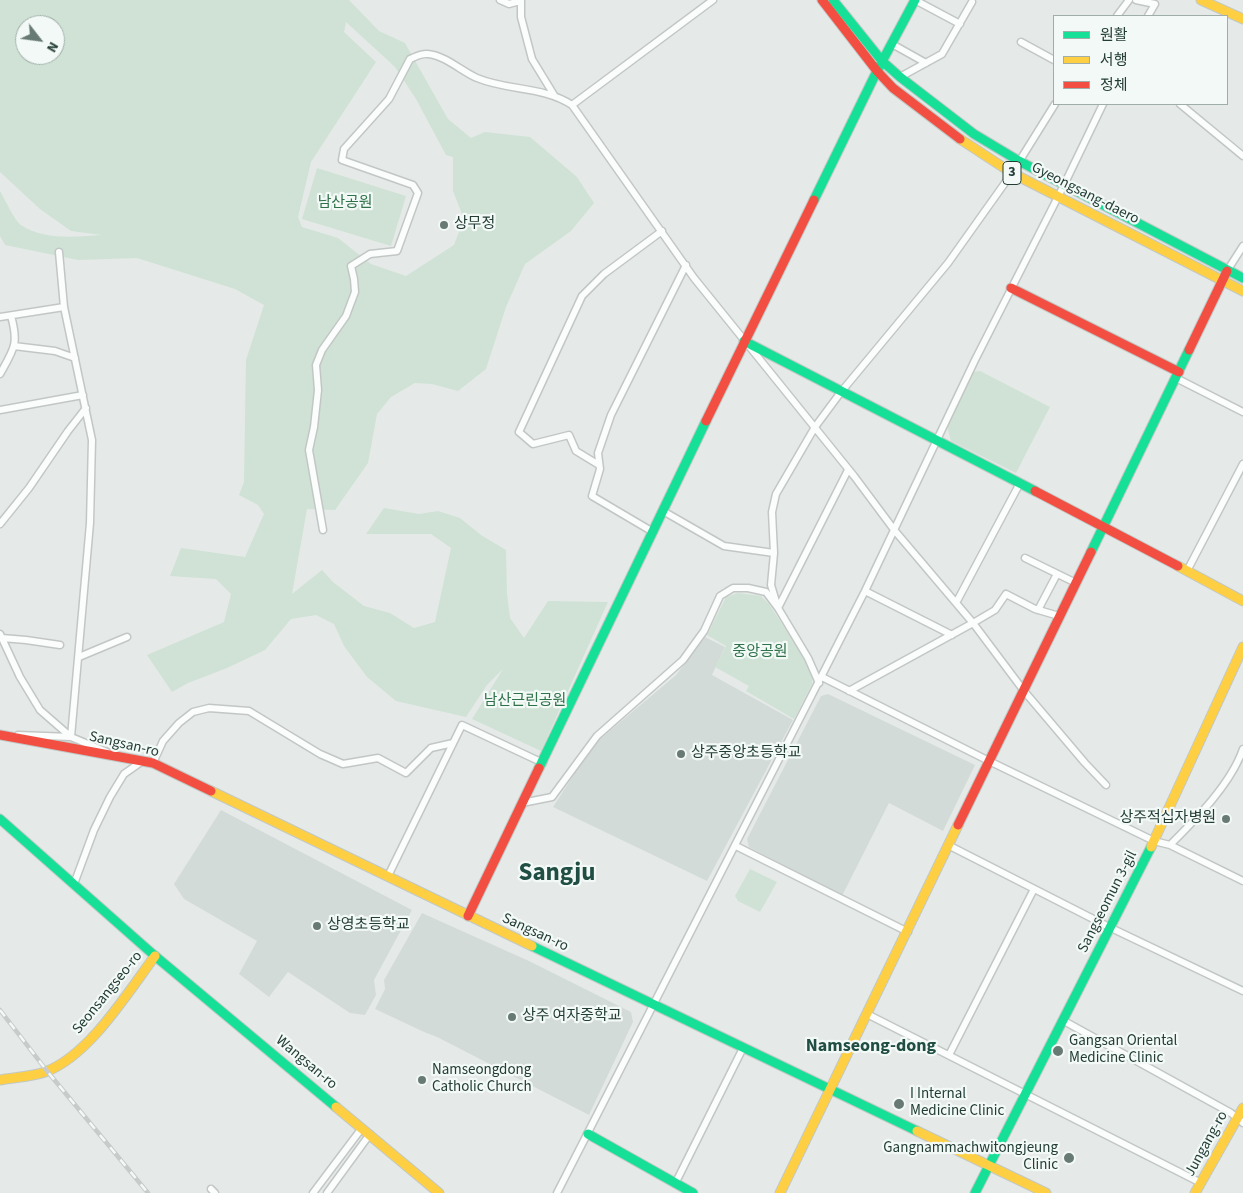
<!DOCTYPE html>
<html>
<head>
<meta charset="utf-8">
<style>
  body { margin:0 }
  #map { position:relative; width:1243px; height:1193px; overflow:hidden; background:#e5eae8; font-family:"Source Sans 3","Noto Sans KR",sans-serif }
  canvas { display:block }
  .legend { position:absolute; left:1053px; top:15px; width:175px; height:90px; box-sizing:border-box; background:#f3f9f6; border:1px solid #a0aea9; margin:0; padding:6px 9px; list-style:none; font-size:15px; color:#233d36 }
  .legend li { display:flex; align-items:center; gap:10px; height:25px }
  .legend b { width:25px; border:1px solid #a0aea9 }
  .north { position:absolute; left:15px; top:15px; width:50px; height:50px; box-sizing:border-box; background:#f3f9f6; border:1px solid #a0aea9; border-radius:50%; rotate:120deg; font-size:14px; font-weight:700; line-height:20px; text-align:center; color:#233d36 }
  .north::after { content:''; display:block; margin:auto; width:18px; height:22px; background:#677a74; clip-path:polygon(50% 0,100% 100%,50% 72%,0 100%) }
</style>
</head>
<body>
<div id="map">
<canvas width="1243" height="1193"></canvas>
<ul class="legend">
<li><b style="height:6px;background:#16e098"></b>원활</li>
<li><b style="height:6px;background:#ffcf43"></b>서행</li>
<li><b style="height:6px;background:#f24e42"></b>정체</li>
</ul>
<div class="north">N</div>
</div>
<script>
const ctx = document.querySelector('canvas').getContext('2d');
ctx.lineJoin = 'round';
function fill(path, color) { ctx.fillStyle = color; ctx.fill(path, 'evenodd'); }
function strokePath(path, color, width, dash) { ctx.strokeStyle = color; ctx.lineWidth = width; ctx.lineCap = dash ? 'butt' : 'round'; ctx.setLineDash(dash || []); ctx.stroke(path); }
function write(font, color, halo, rows, align = 'center') {
  ctx.font = font + ' "Source Sans 3","Noto Sans KR",sans-serif'; ctx.lineWidth = 4.5; ctx.setLineDash([]); ctx.textBaseline = 'middle'; ctx.strokeStyle = halo; ctx.fillStyle = color; for (const [text, x, y, turn = 0] of rows) {
    ctx.save(); ctx.translate(x, y); ctx.rotate((+turn || 0) * Math.PI / 180); ctx.textAlign = isNaN(turn) ? turn : align; if (halo) ctx.strokeText(text, 0, 0); ctx.fillText(text, 0, 0); ctx.restore();
  }
}
const built = new Path2D(`
  M 705,637 L 725,647 L 712,675 L 793,720 L 707,881 L 553,807 L 593,745 L 676,675 Z
  M 828,694 L 975,765 L 943,831 L 889,803 L 842,896 L 749,847 L 747,839 L 821,696 Z
  M 221,810 L 412,910 L 374,980 L 376,995 L 365,1015 L 350,1013 L 288,972 L 269,997 L 239,974 L 257,941 L 184,899 L 174,884 Z
  M 422,913 L 529,961 L 631,1012 L 633,1022 L 589,1115 L 437,1037 L 424,1032 L 375,1009 L 385,989 L 384,980 Z`);
const green = new Path2D(`
  M 0,0 L 349,0 L 379,31 L 405,43 L 448,119 L 471,138 L 485,132 L 530,137 L 577,177 L 594,203 L 571,231 L 525,264 L 506,307 L 486,369 L 458,391 L 432,384 L 415,383 L 391,397 L 377,414 L 368,463 L 335,510 L 307,509 L 292,594 L 322,570 L 333,582 L 364,606 L 390,613 L 414,628 L 435,622 L 451,548 L 431,534 L 366,534 L 384,508 L 419,514 L 438,511 L 460,518 L 481,535 L 506,550 L 507,593 L 510,618 L 524,638 L 548,601 L 608,602 L 541,751 L 472,719 L 503,669 L 487,685 L 466,717 L 396,701 L 367,677 L 344,646 L 334,624 L 316,615 L 291,619 L 265,650 L 227,668 L 188,683 L 172,692 L 147,655 L 224,622 L 231,594 L 216,579 L 170,576 L 181,548 L 245,557 L 264,514 L 258,505 L 239,495 L 244,482 L 246,360 L 264,305 L 235,289 L 137,258 L 78,260 L 5,245 L 0,236 L 0,191 C 5,199 14,220 21,225 C 42,240 77,237 102,235 L 71,231 L 40,209 L 0,172 ZM 346,22 L 395,67 L 416,99 L 446,155 L 453,157 L 453,191 L 464,219 L 454,245 L 406,276 L 371,264 L 338,238 L 302,227 L 298,217 L 311,162 L 376,62 L 344,32 ZM 25,25 L 55,25 L 55,55 L 25,55 Z
  M 317,168 L 406,196 L 391,246 L 302,219 Z
  M 980,371 L 1050,407 L 1016,473 L 951,441 L 947,426 L 973,372 Z
  M 738,593 L 761,596 L 769,604 L 808,664 L 813,678 L 812,684 L 794,719 L 746,691 L 749,686 L 715,667 L 726,646 L 707,635 L 726,597 Z
  M 750,869 L 777,882 L 760,912 L 738,901 L 735,896 Z`);
const street = new Path2D(`
  M 500,0 L 509,4 L 520,1
  M 521,0 L 521,17 L 532,59 L 554,95
  M 915,0 L 960,24
  M 1136,0 L 1155,4 L 1148,16
  M 1117,16 L 1129,0
  M 1021,42 L 1054,60
  M 892,44 L 926,63
  M 900,77 L 942,54 L 972,2
  M 1180,104 L 1243,156
  M 572,105 L 713,0
  M 59,252 L 64,307 L 92,440 L 90,523 L 71,737 L 107,752
  M 1227,271 L 1243,246
  M 0,317 L 64,307
  M 14,346 L 55,351 L 75,358
  M 0,374 C 14,349 19,344 11,316
  M 1176,378 L 1243,412
  M 0,410 L 83,395
  M 599,465 L 576,451 L 569,435 L 533,444 L 519,432 L 582,296 L 604,274 L 662,231
  M 663,511 L 724,546 L 774,553
  M 0,524 L 29,488 L 68,431 L 86,408
  M 323,530 L 309,450 L 314,427 L 318,390 L 316,365 L 322,350 L 346,316 L 355,292 L 354,279 L 351,266 L 370,254 L 397,251 L 418,193 L 413,185 L 342,160 L 344,149 L 389,99 L 410,59 C 415,57 421,53 428,54 C 446,56 461,71 477,78 C 508,91 543,86 572,105 L 694,278 L 854,476 L 895,531 L 973,623 L 1024,691 L 1085,763 L 1106,785
  M 653,532 L 592,496 L 600,469 L 598,453 L 611,415 L 686,265
  M 1025,558 L 1076,583
  M 1187,571 L 1243,464
  M 865,591 L 952,635
  M 956,603 L 1020,483
  M 1038,610 L 1057,574
  M 0,634 L 20,677 L 40,710 L 71,737
  M 2,638 L 26,640 L 60,645
  M 79,657 L 127,637
  M 822,677 L 989,761 L 1154,841 L 1170,845 L 1243,881
  M 819,683 L 808,658 L 778,608 L 771,585 L 774,553 L 772,512 L 776,494 L 815,427 L 841,392 L 948,263 L 1012,173 L 1055,104
  M 849,691 L 973,623 L 995,610 L 1006,594 L 1035,609 L 1059,616
  M 18,735 L 71,737
  M 153,763 L 163,741 L 179,723 L 193,712 L 209,708 L 249,711 L 320,754 L 343,764 L 378,758 L 406,773 L 431,748 L 453,743
  M 522,803 L 552,797 L 597,736 L 683,660 L 704,631 L 720,596 L 733,588 L 748,588 L 766,592 L 778,608 L 848,470
  M 948,845 L 1109,927 L 1243,991
  M 1170,845 C 1196,819 1231,784 1243,749
  M 736,846 L 908,932
  M 388,876 L 462,725 L 543,763
  M 74,884 L 94,830 L 110,797 L 124,774 L 141,762
  M 867,1014 L 1201,1183
  M 1064,1021 L 1231,1113 L 1243,1123
  M 949,1055 L 1034,889
  M 675,1184 L 743,1048
  M 211,1189 L 215,1193
  M 313,1193 L 362,1128
  M 327,1193 L 370,1134
  M 557,1193 L 865,591 L 975,360 L 1064,185 L 1103,104`);
const fast = new Path2D(`
  M 833,0 L 882,61 L 900,77 L 974,134 L 1019,161 L 1243,278
  M 814,200 L 877,71 L 915,0
  M 744,341 L 1035,491
  M 1091,552 L 1189,350
  M 539,768 L 706,421
  M 0,819 L 155,956 L 336,1107
  M 532,946 L 917,1131
  M 588,1134 L 693,1193
  M 975,1193 L 1151,847`);
const slow = new Path2D(`
  M 1201,0 L 1243,19
  M 960,139 L 1012,173 L 1243,291
  M 1178,566 L 1243,601
  M 211,791 L 532,946
  M 1151,847 L 1243,647
  M 0,1080 C 15,1077 31,1077 45,1072 C 89,1056 128,992 155,956
  M 336,1107 L 439,1193
  M 917,1131 L 1046,1193
  M 780,1193 L 958,825
  M 1195,1193 L 1243,1108`);
const jam = new Path2D(`
  M 822,0 L 877,71 L 893,88 L 960,139
  M 1011,288 L 1179,372
  M 1189,350 L 1227,271
  M 706,421 L 814,200
  M 1035,491 L 1178,566
  M 0,735 L 153,763 L 211,791
  M 958,825 L 1091,552
  M 468,916 L 539,768`);
const rail = new Path2D(`
  M 0,1010 L 47,1071 L 148,1193`);
const markers = [
  [444,225,5,"#677a74"],
  [681,754,5,"#677a74"],
  [1226,819,5,"#677a74"],
  [317,926,5,"#677a74"],
  [512,1017,5,"#677a74"],
  [1058,1051,6,"#677a74"],
  [422,1080,5,"#677a74"],
  [899,1104,6,"#677a74"],
  [1069,1158,6,"#677a74"]
];
const shields = [
  [1012,173,18]
];
const shieldNames = [
  ["3",1012,173]
];
const streetNames = [
  ["Gyeongsang-daero",1085,194,27],
  ["Sangsan-ro",124,745,13],
  ["Sangseomun 3-gil",1108,902,-63],
  ["Sangsan-ro",535,933,25],
  ["Seonsangseo-ro",108,993,-51],
  ["Wangsan-ro",306,1063,40],
  ["Jungang-ro",1207,1144,-61]
];
const parkNames = [
  ["남산공원",345,204],
  ["중앙공원",760,653],
  ["남산근린공원",525,702]
];
const poiNames = [
  ["상무정",454,225],
  ["상주중앙초등학교",691,754],
  ["상주적십자병원",1216,819,"right"],
  ["상영초등학교",327,926],
  ["상주 여자중학교",522,1017],
  ["Gangsan Oriental",1069,1042],
  ["Medicine Clinic",1069,1059],
  ["Namseongdong",432,1071],
  ["Catholic Church",432,1088],
  ["I Internal",910,1095],
  ["Medicine Clinic",910,1112],
  ["Gangnammachwitongjeung",1058,1149,"right"],
  ["Clinic",1058,1166,"right"]
];
const quarterNames = [
  ["Namseong-dong",871,1047]
];
const townNames = [
  ["Sangju",557,875]
];
fill(built, '#d3dbd8');
fill(green, '#cfe2d5');
strokePath(street, '#c2c7c5', 9);
strokePath(fast, '#c1c8c5', 11);
strokePath(slow, '#c1c8c5', 11);
strokePath(jam, '#c1c8c5', 11);
strokePath(street, '#fbfcfc', 6);
strokePath(fast, '#16e098', 9);
strokePath(slow, '#ffcf43', 9);
strokePath(jam, '#f24e42', 9);
strokePath(rail, '#c7cbca', 4.5);
strokePath(rail, '#f3f9f6', 2.5, [8]);
for (const [x, y, r, color] of markers) { const dot = new Path2D(); dot.arc(x, y, r, 0, 2 * Math.PI); ctx.fillStyle = color; ctx.fill(dot); strokePath(dot, '#f3f9f6', 2); }
for (const [x, y, w] of shields) { const box = new Path2D(); box.roundRect(x - w / 2, y - 11.5, w, 23, 4); ctx.fillStyle = '#f3f9f6'; ctx.fill(box); strokePath(box, '#233d36', 1); }
write('bold 14px', '#233d36', null, shieldNames);
write('15px', '#233d36', '#f3f9f6', streetNames);
write('15px', '#2f724a', '#f3f9f6', parkNames);
write('15px', '#233d36', '#f3f9f6', poiNames, 'left');
write('bold 18px', '#204e43', '#f3f9f6', quarterNames);
write('bold 25px', '#204e43', '#f3f9f6', townNames);
</script>
</body>
</html>
